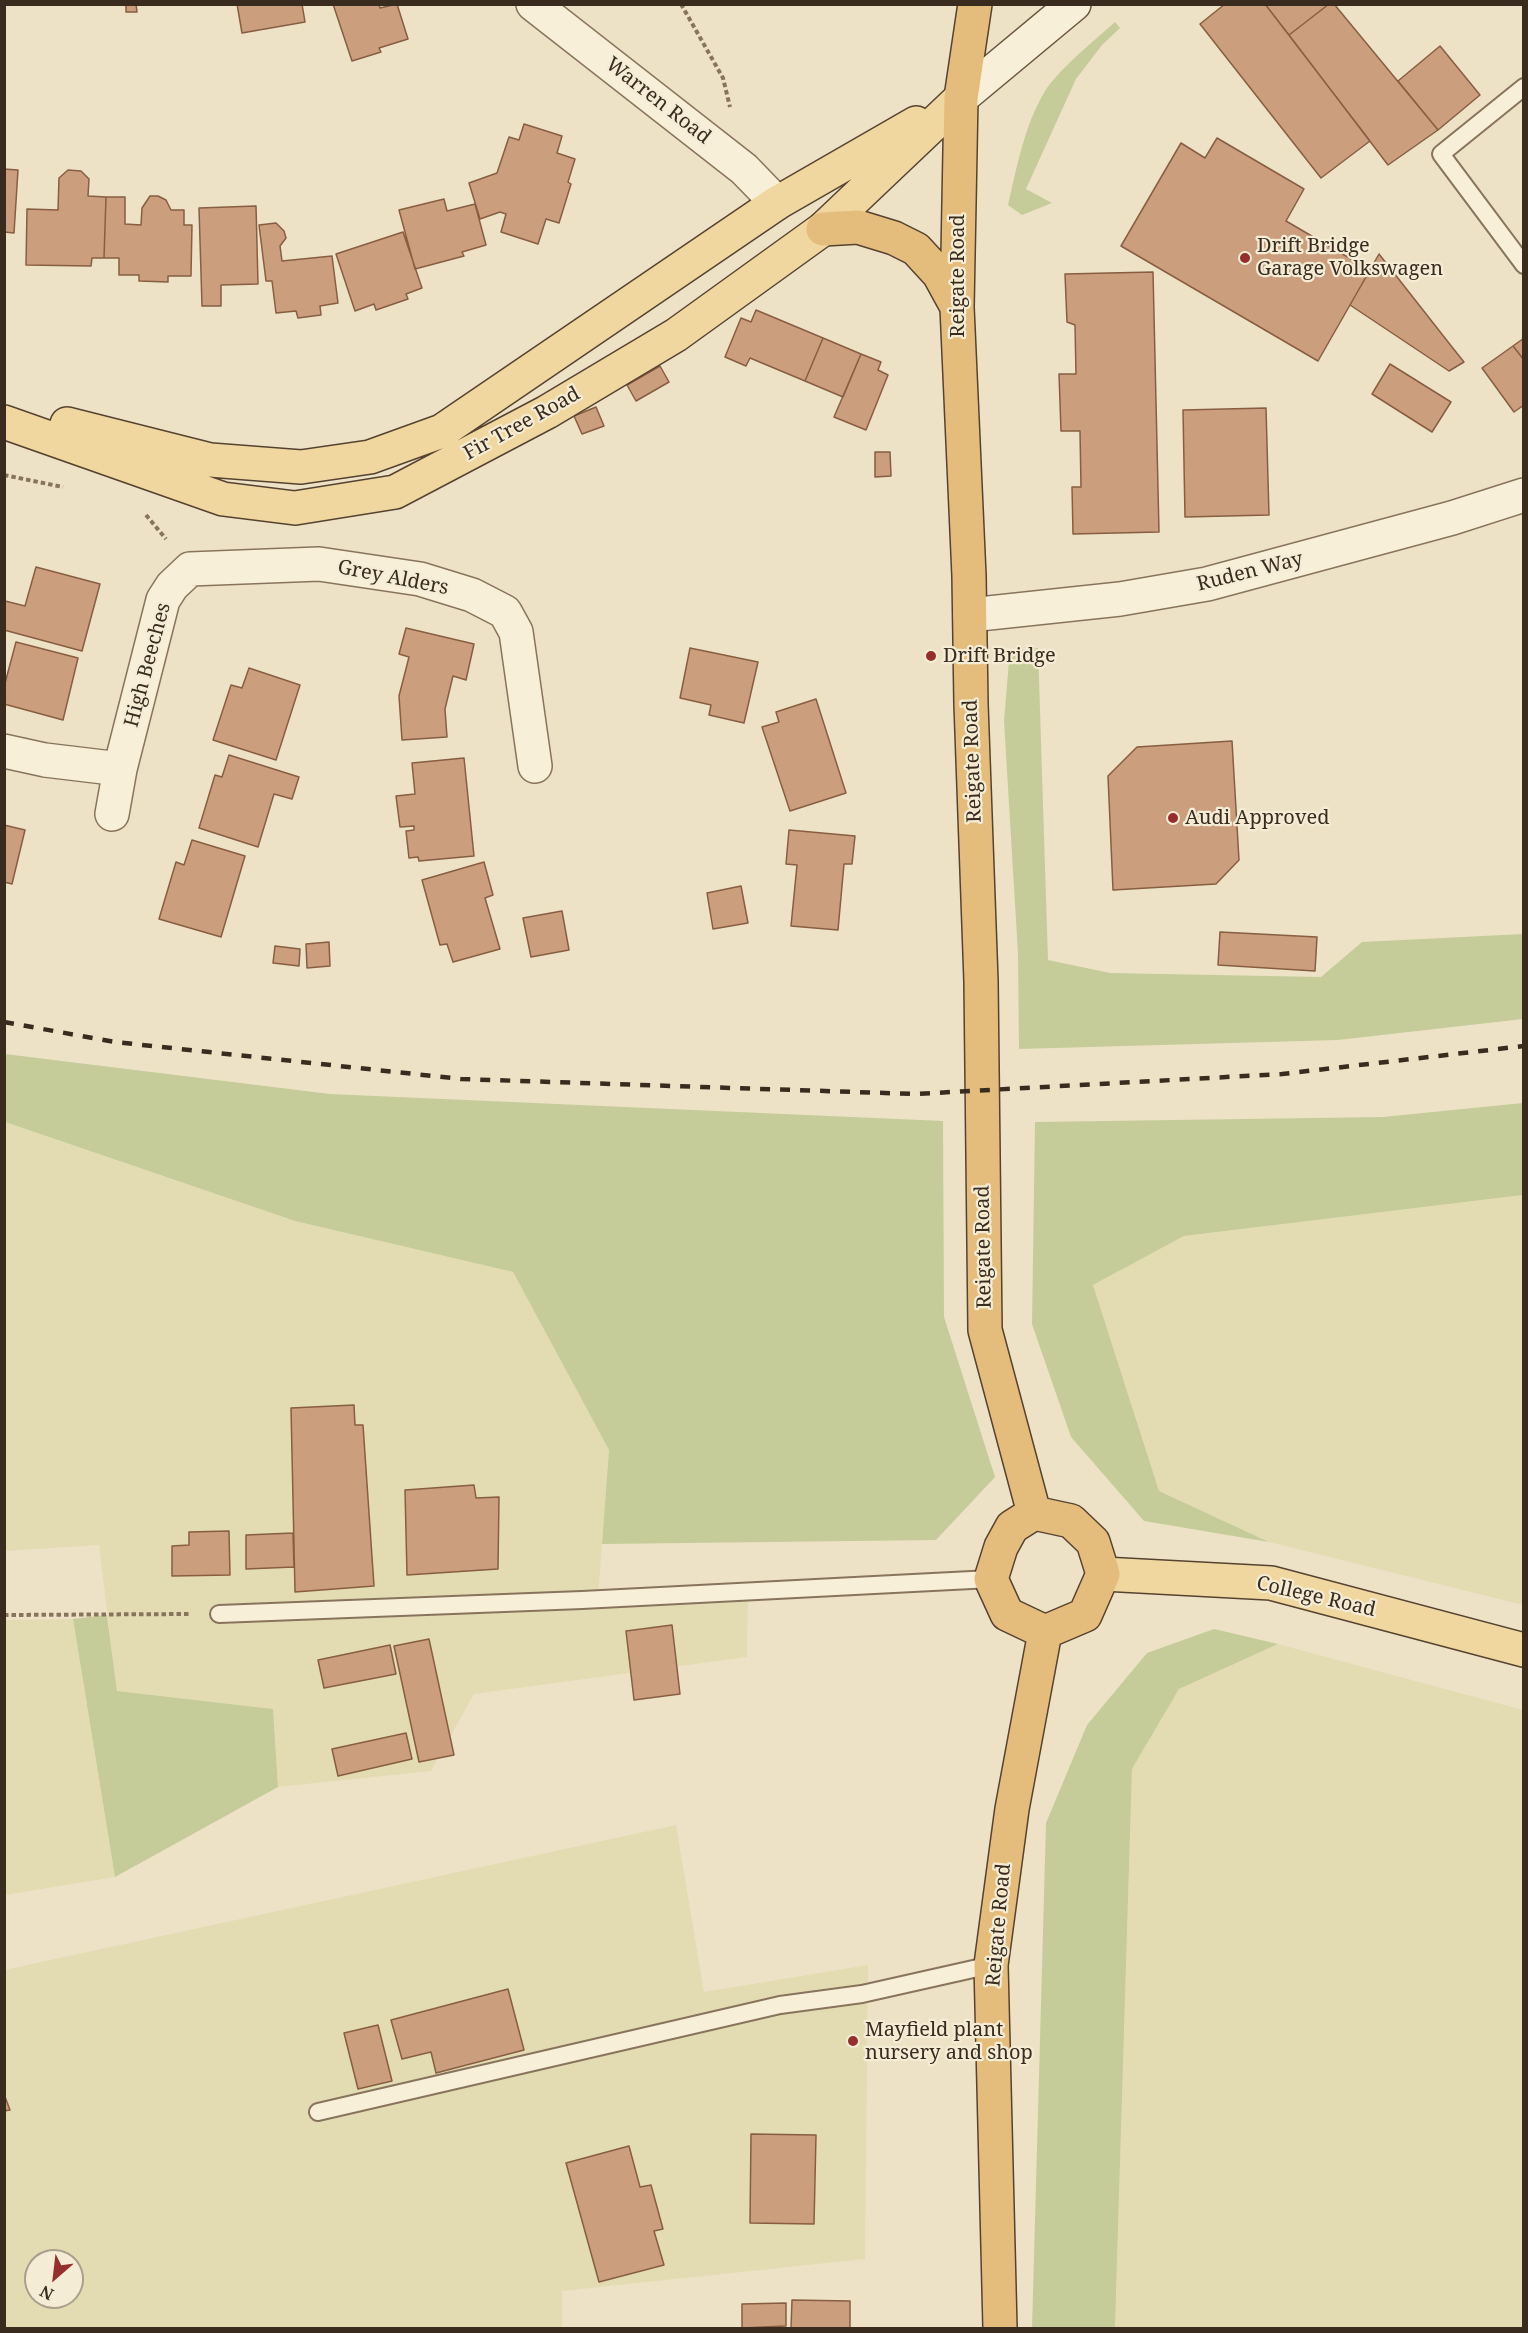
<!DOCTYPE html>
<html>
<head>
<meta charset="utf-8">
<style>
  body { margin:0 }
  #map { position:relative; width:1528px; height:2333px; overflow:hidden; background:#ede2c6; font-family:"Noto Serif",serif }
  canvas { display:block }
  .frame { position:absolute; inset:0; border:6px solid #392c1f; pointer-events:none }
  .north { position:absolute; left:24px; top:2249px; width:60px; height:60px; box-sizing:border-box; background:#f5ecd5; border:2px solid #aa9f8c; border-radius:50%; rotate:208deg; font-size:16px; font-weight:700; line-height:24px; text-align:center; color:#392c1f }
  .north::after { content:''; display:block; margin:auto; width:21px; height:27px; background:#962e2d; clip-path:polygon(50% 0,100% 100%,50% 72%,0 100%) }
</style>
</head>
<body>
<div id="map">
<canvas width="1528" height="2333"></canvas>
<div class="frame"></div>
<div class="north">N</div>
</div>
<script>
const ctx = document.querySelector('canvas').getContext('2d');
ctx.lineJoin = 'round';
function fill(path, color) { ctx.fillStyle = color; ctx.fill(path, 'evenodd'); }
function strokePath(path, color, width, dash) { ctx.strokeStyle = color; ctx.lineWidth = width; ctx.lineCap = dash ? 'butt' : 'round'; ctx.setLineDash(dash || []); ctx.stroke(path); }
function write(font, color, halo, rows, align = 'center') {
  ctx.font = font + ' "Noto Serif",serif'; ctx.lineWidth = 4.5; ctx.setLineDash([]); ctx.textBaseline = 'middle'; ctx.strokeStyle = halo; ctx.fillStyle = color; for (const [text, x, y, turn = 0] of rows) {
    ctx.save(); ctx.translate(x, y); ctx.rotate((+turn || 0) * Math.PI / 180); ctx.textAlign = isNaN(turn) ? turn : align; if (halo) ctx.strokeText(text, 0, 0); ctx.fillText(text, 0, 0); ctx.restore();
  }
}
const farmland = new Path2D(`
  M 4,1122 L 295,1221 L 513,1272 L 609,1450 L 598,1599 L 748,1597 L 747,1657 L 474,1694 L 431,1771 L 278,1787 L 273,1709 L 117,1691 L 99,1545 L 5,1551 Z
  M 1523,1195 L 1523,1605 L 1269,1542 L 1159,1491 L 1093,1285 L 1184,1236 Z
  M 73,1619 L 115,1877 L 5,1895 L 5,1620 Z
  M 1278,1644 L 1523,1710 L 1523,2328 L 1115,2328 L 1132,1769 L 1179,1689 Z
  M 676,1825 L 704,1992 L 868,1965 L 865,2259 L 562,2291 L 562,2328 L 5,2328 L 4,1970 ZM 36,2261 L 72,2261 L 72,2297 L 36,2297 Z`);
const green = new Path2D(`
  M 1115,22 L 1120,28 L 1102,45 L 1076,79 L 1026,189 L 1052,203 L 1022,215 L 1008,205 C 1017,167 1024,126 1045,91 C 1058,70 1095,40 1115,22 Z
  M 1038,648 L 1048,960 L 1110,973 L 1321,977 L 1362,942 L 1523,934 L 1523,1019 L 1338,1040 L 1019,1049 L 1018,954 L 1004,721 L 1009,661 L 1019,650 Z
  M 5,1054 L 330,1094 L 943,1121 L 944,1317 L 995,1477 L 936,1540 L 602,1544 L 609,1450 L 513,1272 L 295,1221 L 5,1122 Z
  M 1523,1103 L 1523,1195 L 1184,1236 L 1093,1285 L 1159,1491 L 1269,1542 L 1144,1521 L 1071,1437 L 1032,1324 L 1035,1122 L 1383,1117 Z
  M 107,1615 L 117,1691 L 273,1709 L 278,1787 L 115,1877 L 73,1619 Z
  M 1214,1629 L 1278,1644 L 1179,1689 L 1132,1769 L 1115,2328 L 1032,2328 L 1046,1823 L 1087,1725 L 1147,1653 Z`);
const building = new Path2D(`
  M 126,4 L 136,4 L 137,12 L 126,12 Z
  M 237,4 L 302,4 L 305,22 L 242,33 Z
  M 333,4 L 379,4 L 380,8 L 397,4 L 408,39 L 379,48 L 381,52 L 352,61 Z
  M 1225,4 L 1265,4 L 1370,141 L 1321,178 L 1200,24 Z
  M 1265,4 L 1329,4 L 1289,35 Z
  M 1329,4 L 1334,4 L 1438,130 L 1388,165 L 1289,35 Z
  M 1440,46 L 1480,95 L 1438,130 L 1398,81 Z
  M 524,124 L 562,136 L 557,153 L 575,159 L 568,182 L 571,184 L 559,223 L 546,219 L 538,244 L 501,232 L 506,214 L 500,212 L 480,219 L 469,183 L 497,173 L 509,137 L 519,140 Z
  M 1217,138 L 1304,189 L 1286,221 L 1370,270 L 1318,361 L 1121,246 L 1181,143 L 1205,158 Z
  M 4,169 L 18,170 L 14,233 L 4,232 Z
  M 68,170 L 81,171 L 89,179 L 88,196 L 106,197 L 104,258 L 92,258 L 91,266 L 26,265 L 27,209 L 58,210 L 59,178 Z
  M 150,196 L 158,196 L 166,200 L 171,210 L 184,210 L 184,225 L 192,225 L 191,276 L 168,276 L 168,282 L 139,281 L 139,275 L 119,275 L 119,258 L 104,258 L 106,197 L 125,197 L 125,224 L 141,225 L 142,208 Z
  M 444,199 L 447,211 L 475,204 L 486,245 L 462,252 L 464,256 L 415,269 L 399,210 Z
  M 256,206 L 258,284 L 221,285 L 221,306 L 202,306 L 199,208 Z
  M 276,223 L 284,231 L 286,238 L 280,246 L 282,261 L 332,256 L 338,303 L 320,306 L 321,315 L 298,318 L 296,311 L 276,313 L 272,281 L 266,281 L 259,225 Z
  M 403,232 L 422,288 L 406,294 L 408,299 L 376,310 L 374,304 L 355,311 L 336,254 Z
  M 1379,254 L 1452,347 L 1464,362 L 1449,371 L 1350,305 Z
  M 1153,272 L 1159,532 L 1073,534 L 1072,487 L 1081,487 L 1080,431 L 1061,431 L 1059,374 L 1076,374 L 1075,325 L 1067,322 L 1065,274 Z
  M 756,310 L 823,338 L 805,381 L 750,358 L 746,366 L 725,357 L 741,318 L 751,322 Z
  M 823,338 L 861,354 L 843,397 L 805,381 Z
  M 1524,338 L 1524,360 L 1513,346 Z
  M 1513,346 L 1524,360 L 1524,405 L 1514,412 L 1482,368 Z
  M 861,354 L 881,362 L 878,370 L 888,375 L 866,430 L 834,417 Z
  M 1390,364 L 1451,402 L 1432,432 L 1372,394 Z
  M 660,366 L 669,382 L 636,401 L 627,385 Z
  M 596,407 L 604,426 L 582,434 L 574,416 Z
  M 1266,408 L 1269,515 L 1185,517 L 1183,410 Z
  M 875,452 L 890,452 L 891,476 L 875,477 Z
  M 36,567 L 100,584 L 82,651 L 4,630 L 5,601 L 25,606 Z
  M 406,628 L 474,644 L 466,680 L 453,676 L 445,709 L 447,737 L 402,740 L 399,696 L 409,657 L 399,654 Z
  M 16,642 L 78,658 L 63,720 L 4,704 L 4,687 Z
  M 690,648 L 758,662 L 744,723 L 709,715 L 711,705 L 680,698 Z
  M 249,668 L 300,685 L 276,760 L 213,740 L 231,685 L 242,688 Z
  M 816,699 L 846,793 L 790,811 L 762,727 L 779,722 L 776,712 Z
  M 1232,741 L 1239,860 L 1216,884 L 1113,890 L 1108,776 L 1137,747 Z
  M 229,755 L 299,777 L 292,799 L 274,794 L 258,847 L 199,828 L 215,775 L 222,777 Z
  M 464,758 L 474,856 L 419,861 L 418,857 L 409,858 L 406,831 L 414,830 L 414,826 L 400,827 L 396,796 L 415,794 L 412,763 Z
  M 4,825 L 25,830 L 12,884 L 4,882 Z
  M 789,830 L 855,836 L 852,864 L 844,864 L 838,930 L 791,926 L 797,865 L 786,864 Z
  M 192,840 L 245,856 L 221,937 L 159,919 L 176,862 L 184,865 Z
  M 484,862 L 493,895 L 485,898 L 500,949 L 453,962 L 447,944 L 440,945 L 422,880 Z
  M 741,886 L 748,923 L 713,929 L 707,893 Z
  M 562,911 L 569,950 L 531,957 L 523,918 Z
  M 1220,932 L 1317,937 L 1315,971 L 1218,965 Z
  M 329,942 L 330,966 L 307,968 L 306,944 Z
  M 275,946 L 300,949 L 299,966 L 273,963 Z
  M 354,1405 L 355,1425 L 363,1425 L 374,1586 L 295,1592 L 291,1408 Z
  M 474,1485 L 476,1498 L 499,1497 L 498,1569 L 407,1575 L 405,1490 Z
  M 229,1531 L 230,1575 L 172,1576 L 172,1546 L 189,1545 L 189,1532 Z
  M 293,1533 L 294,1567 L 246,1569 L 246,1535 Z
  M 672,1625 L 680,1694 L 634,1700 L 626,1631 Z
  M 429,1639 L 454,1755 L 419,1762 L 394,1646 Z
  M 390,1645 L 396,1674 L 324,1688 L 318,1660 Z
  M 406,1733 L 412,1759 L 338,1776 L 332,1749 Z
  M 508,1989 L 524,2050 L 436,2073 L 431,2052 L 402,2059 L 391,2020 Z
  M 378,2025 L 392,2081 L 358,2089 L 344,2033 Z
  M 4,2094 L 10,2110 L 4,2111 Z
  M 751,2134 L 816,2135 L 814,2224 L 750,2223 Z
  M 629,2146 L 640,2187 L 651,2185 L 663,2229 L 654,2231 L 664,2265 L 599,2282 L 566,2163 Z
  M 792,2300 L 850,2301 L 850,2328 L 791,2328 Z
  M 786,2303 L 786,2326 L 742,2328 L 742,2304 Z`);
const path = new Path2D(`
  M 681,4 L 723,78 L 730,107
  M 4,475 L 63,487
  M 146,515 L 166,539
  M 4,1615 L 190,1614`);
const service = new Path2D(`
  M 1524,87 L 1441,154 L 1524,265
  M 219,1614 L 582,1600 L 991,1579
  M 318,2112 L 780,2005 L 862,1994 L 991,1965`);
const minor = new Path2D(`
  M 533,4 L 744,169 L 777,203
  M 970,615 L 1120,599 L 1207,584 L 1452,518 L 1524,495
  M 4,751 L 45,760 L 120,769
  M 112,814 L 120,769 L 163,600 L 172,586 L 190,569 L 319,564 L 420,579 L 472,595 L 505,612 L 516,632 L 535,766`);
const secondary = new Path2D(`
  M 961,98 L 1074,4`);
const primary = new Path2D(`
  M 4,422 L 223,499 L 295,508 L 395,492 L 547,412 L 676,335 L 823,229 L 961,98
  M 67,424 L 210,460 L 301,467 L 370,457 L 442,431 L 777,203 L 916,123
  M 1103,1574 L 1271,1583 L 1524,1650`);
const trunk = new Path2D(`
  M 975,4 L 961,98 L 957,307 L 969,576 L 971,704 L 981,981 L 985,1330 L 1034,1513
  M 823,229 L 858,227 L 894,238 L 916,249 L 939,274 L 956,305
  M 1034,1513 L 1071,1521 L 1093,1542 L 1103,1574 L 1085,1615 L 1045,1632 L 1007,1614 L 991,1579 L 1001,1547 L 1012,1527 Z
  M 1000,2328 L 991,1965 L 1012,1809 L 1045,1632`);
const rail = new Path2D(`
  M 4,1022 L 115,1042 L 461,1079 L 915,1094 L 1282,1074 L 1524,1046`);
const markers = [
  [1245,258,6,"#962e2d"],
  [931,656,6,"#962e2d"],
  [1173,818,6,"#962e2d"],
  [853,2041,6,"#962e2d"]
];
const streetNames = [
  ["Warren Road",658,101,38],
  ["Reigate Road",958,276,-90],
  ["Fir Tree Road",522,424,-29],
  ["Ruden Way",1250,572,-14],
  ["Grey Alders",393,578,11],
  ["High Beeches",148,665,-75],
  ["Reigate Road",973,761,-92],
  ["Reigate Road",984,1247,-91],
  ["College Road",1316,1597,13],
  ["Reigate Road",999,1925,-85]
];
const poiNames = [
  ["Drift Bridge",1257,246],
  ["Garage Volkswagen",1257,269],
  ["Drift Bridge",943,656],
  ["Audi Approved",1185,818],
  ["Mayfield plant",865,2030],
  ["nursery and shop",865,2053]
];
fill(farmland, '#e3dcb3');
fill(green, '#c5cc9a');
fill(building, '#cb9e7d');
strokePath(building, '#875e42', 1.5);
strokePath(service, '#88745c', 20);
strokePath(minor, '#88745c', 36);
strokePath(secondary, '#6a553f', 36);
strokePath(primary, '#564230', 36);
strokePath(trunk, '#564230', 36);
strokePath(path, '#88745c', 4, [4.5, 3]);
strokePath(service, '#f8efd9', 16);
strokePath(minor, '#f8efd9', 33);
strokePath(secondary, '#f8efd9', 33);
strokePath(primary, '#efd79f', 33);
strokePath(trunk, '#e4bd7c', 33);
strokePath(rail, '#392c1f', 4.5, [10, 10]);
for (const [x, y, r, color] of markers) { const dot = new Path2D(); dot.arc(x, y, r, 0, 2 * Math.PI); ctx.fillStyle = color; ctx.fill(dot); strokePath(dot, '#f5ecd5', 2); }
write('20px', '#392c1f', '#f5ecd5', streetNames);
write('20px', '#392c1f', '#f5ecd5', poiNames, 'left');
</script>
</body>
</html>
